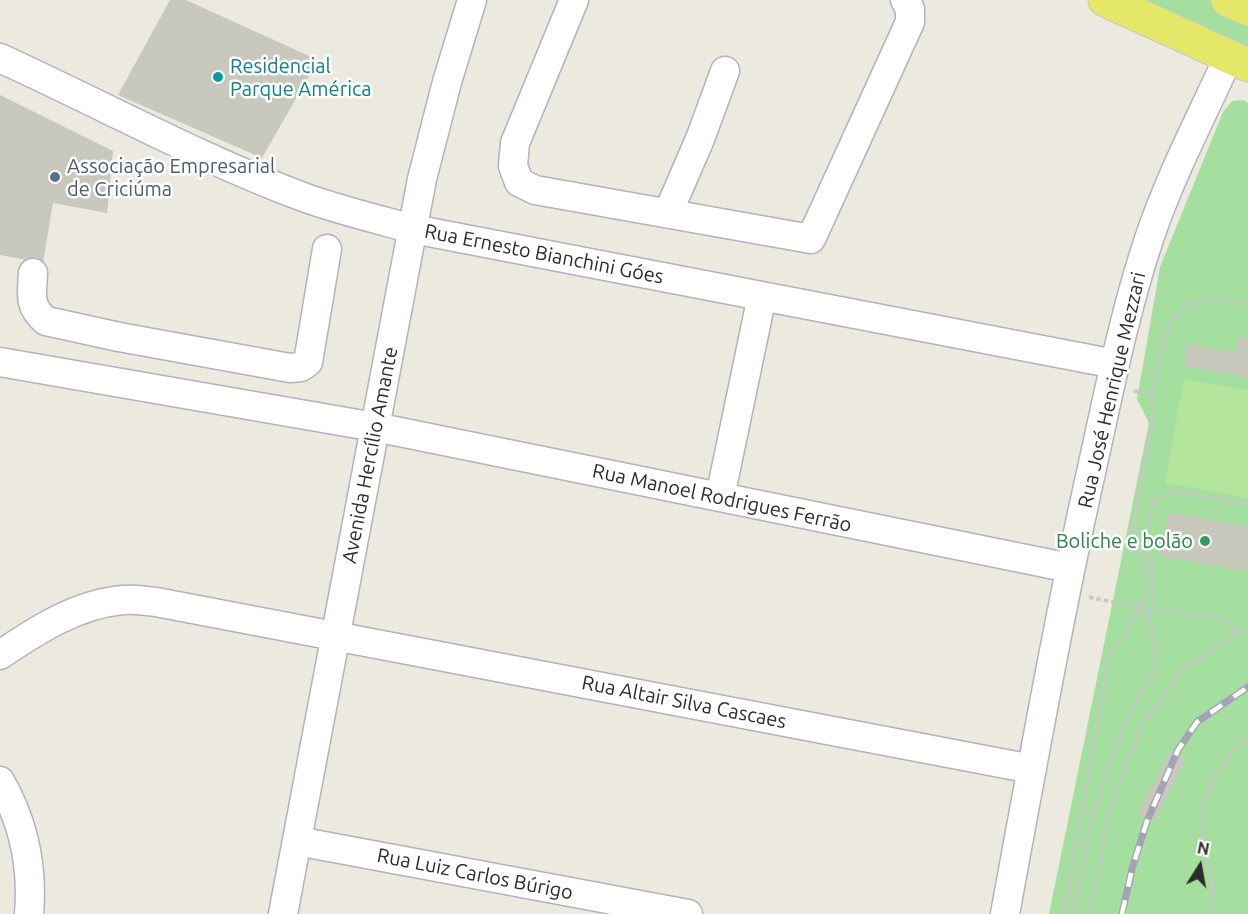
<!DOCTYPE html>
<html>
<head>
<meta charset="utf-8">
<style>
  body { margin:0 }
  #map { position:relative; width:1248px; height:914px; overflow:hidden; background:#eceadf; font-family:Ubuntu,sans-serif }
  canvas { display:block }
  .north { position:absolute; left:1170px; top:836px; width:60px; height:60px; -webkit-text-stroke:4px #fff; paint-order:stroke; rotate:11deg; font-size:16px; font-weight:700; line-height:24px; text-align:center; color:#2c2c2c }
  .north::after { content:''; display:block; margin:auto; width:21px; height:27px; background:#2c2c2c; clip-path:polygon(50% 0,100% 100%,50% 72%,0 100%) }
</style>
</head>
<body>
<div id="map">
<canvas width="1248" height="914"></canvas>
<div class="north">N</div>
</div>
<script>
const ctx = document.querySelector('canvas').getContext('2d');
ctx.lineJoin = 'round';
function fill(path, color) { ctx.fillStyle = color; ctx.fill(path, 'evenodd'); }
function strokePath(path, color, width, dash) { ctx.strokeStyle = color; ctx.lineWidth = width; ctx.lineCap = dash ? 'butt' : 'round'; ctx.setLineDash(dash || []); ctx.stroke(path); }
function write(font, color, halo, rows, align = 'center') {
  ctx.font = font + ' Ubuntu,sans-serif'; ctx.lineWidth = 5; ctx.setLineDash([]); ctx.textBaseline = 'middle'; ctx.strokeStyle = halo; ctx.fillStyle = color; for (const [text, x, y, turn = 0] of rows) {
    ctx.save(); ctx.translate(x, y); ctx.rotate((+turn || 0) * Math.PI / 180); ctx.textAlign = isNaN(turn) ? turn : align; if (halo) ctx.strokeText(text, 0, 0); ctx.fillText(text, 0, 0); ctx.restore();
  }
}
const green = new Path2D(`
  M 1136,0 L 1214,0 L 1248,15 L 1248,51 Z
  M 1243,100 L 1248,103 L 1248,914 L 1049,914 L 1149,423 L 1137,399 L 1160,267 L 1223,112 L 1232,101 Z`);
const pitch = new Path2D(`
  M 1184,379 L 1248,390 L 1248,498 L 1165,483 Z`);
const building = new Path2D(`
  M 170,0 L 186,0 L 318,60 L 262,158 L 118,95 Z
  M 0,95 L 113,151 L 107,213 L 53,203 L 43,263 L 0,255 Z
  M 1239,337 L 1248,339 L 1248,377 L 1184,366 L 1187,344 L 1236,352 Z
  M 1169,513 L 1248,526 L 1248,571 L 1160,556 Z
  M 1170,751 L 1186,759 L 1154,821 L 1138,813 Z`);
const path = new Path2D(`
  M 1134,391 L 1152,394
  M 1089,597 L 1150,610 L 1223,618 L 1241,631
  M 1063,914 L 1109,660 L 1140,608 L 1148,586 L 1134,525 L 1153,417 L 1152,394 L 1165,336 L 1170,323 L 1178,313 L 1191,304 L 1211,301 L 1232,301 L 1248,305
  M 1073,914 L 1089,829 L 1106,774 L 1121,733 L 1138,697 L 1152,676 L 1156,647 L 1148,620 L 1154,586 L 1152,563 L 1143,548 C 1149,522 1146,491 1179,492 L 1248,504
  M 1090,914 L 1110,811 L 1141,727 L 1182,670 L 1241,631 L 1248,628
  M 1212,914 C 1216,881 1206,862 1203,831 C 1200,792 1219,762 1248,739`);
const minor = new Path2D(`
  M 574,0 L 515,143 L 513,166 L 519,182 L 535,190 L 811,239 L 910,22 L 910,9 L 905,0
  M 0,58 C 101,104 199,158 303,197 C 339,210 376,219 413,229 L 1115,364
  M 668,213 L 700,139 L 725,71
  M 33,273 C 32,294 28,306 46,321 L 119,337 L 290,368 L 301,367 L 308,362 L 327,249
  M 0,362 L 375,427 L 1070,568
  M 720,497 L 762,296
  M 0,655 C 37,630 77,604 123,600 C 133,599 145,601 156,602 L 1032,769
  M 0,781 C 23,821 33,867 29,914
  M 297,841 L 688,914
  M 283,914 L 422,179 L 447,82 L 472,0
  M 1005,914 C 1033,762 1060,610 1094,459 C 1110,386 1125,311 1149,239 C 1170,176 1202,116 1229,56`);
const major = new Path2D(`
  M 1105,0 L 1248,65
  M 1228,0 L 1248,9`);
const rail = new Path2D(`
  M 1122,914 L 1132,869 L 1147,821 L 1178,750 L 1197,722 L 1248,687`);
const markers = [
  [218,77,6,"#0f9aa8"],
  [55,177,6,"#5c6f8a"],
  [1205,541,6,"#2e9e5b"]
];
const cultureNames = [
  ["Residencial",230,66],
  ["Parque América",230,89]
];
const serviceNames = [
  ["Associação Empresarial",67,166],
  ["de Criciúma",67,189]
];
const streetNames = [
  ["Rua Ernesto Bianchini Góes",544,254,11],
  ["Rua José Henrique Mezzari",1112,390,-77],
  ["Avenida Hercílio Amante",370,455,-79],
  ["Rua Manoel Rodrigues Ferrão",722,498,12],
  ["Rua Altair Silva Cascaes",684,702,11],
  ["Rua Luiz Carlos Búrigo",475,874,11]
];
const leisureNames = [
  ["Boliche e bolão",1193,541]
];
fill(green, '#a4df9f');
fill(pitch, '#b3e69c');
fill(building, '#c8c8bd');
strokePath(minor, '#b3b2be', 31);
strokePath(major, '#c8c8c8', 35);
strokePath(path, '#c8c8c8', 4, [4.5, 3]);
strokePath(minor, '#fff', 28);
strokePath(major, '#e4e869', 33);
strokePath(rail, '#a4a2b5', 7);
strokePath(rail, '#fff', 4.5, [14]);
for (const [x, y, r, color] of markers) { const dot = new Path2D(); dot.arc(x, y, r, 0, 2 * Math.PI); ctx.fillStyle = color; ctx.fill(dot); strokePath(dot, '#fff', 2); }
write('20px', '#0d838f', '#fff', cultureNames, 'left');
write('20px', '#4e5e75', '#fff', serviceNames, 'left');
write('20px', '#2c2c2c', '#fff', streetNames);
write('20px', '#27864d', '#fff', leisureNames, 'right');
</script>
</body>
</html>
